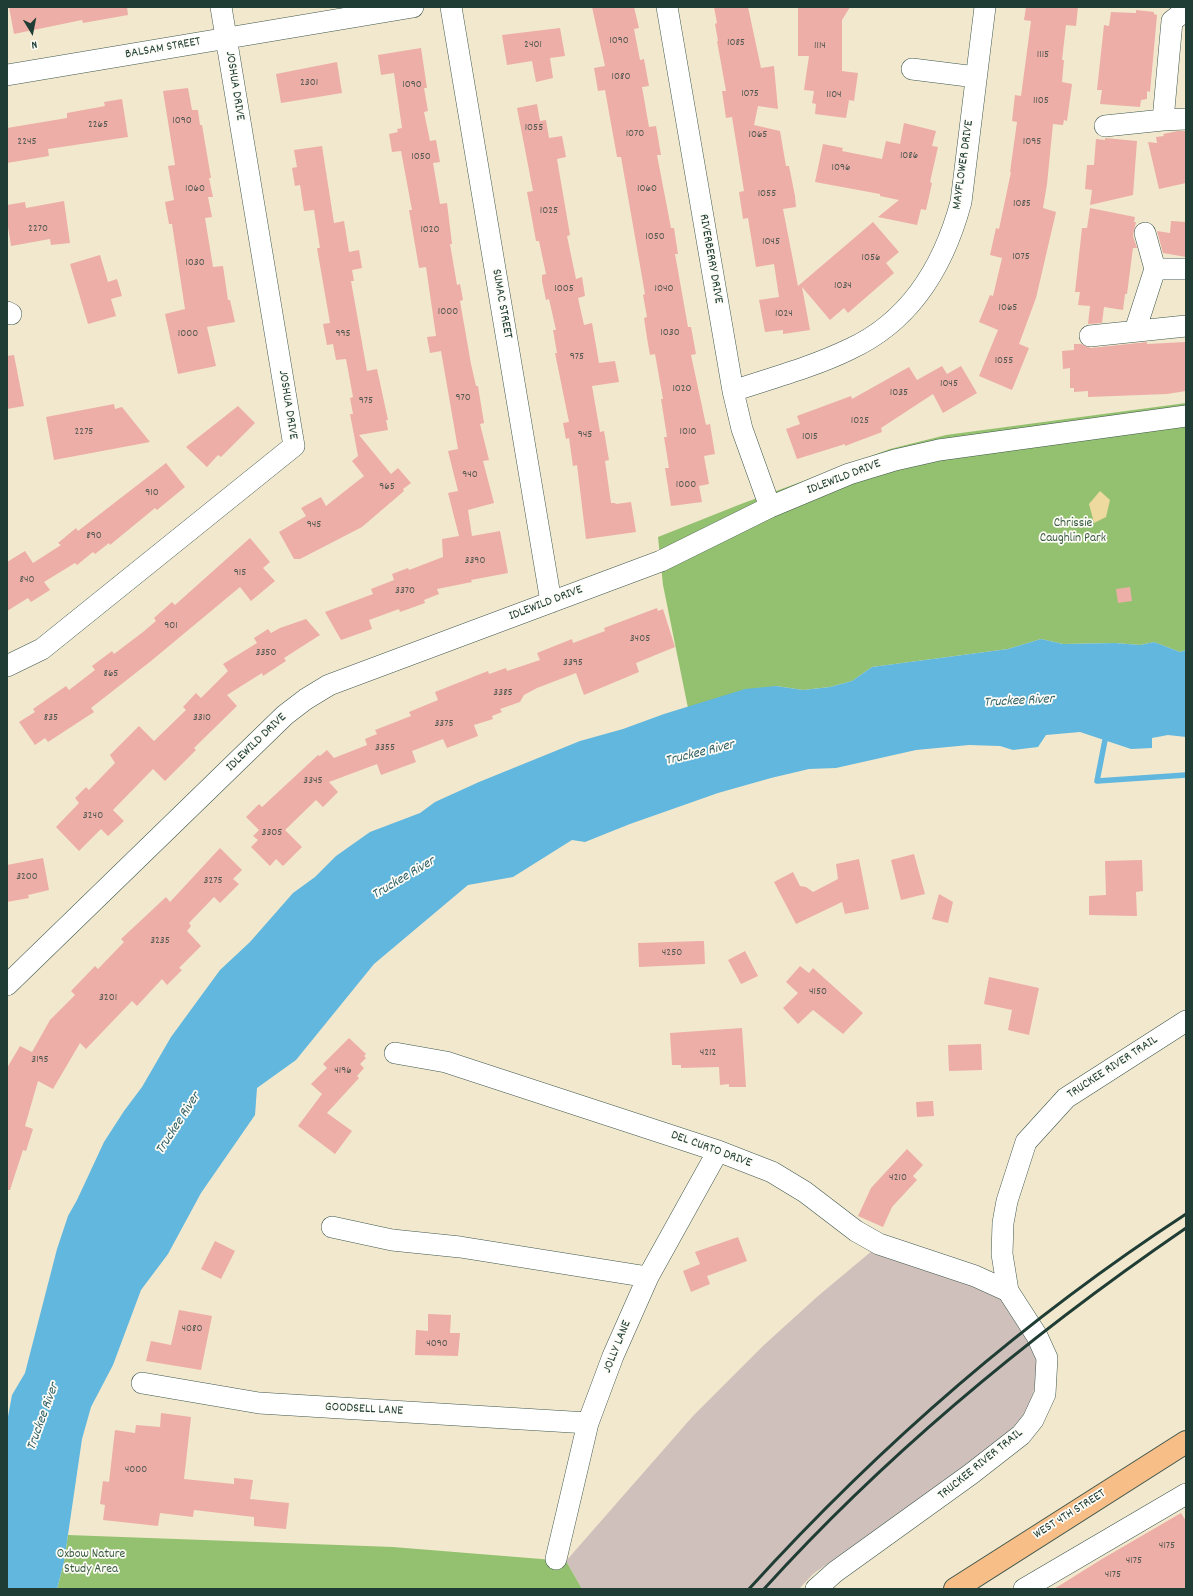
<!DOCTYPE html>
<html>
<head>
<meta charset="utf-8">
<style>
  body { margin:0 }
  #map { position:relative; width:1193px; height:1596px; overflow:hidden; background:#f2e8ce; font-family:Dekko,sans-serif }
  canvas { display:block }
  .frame { position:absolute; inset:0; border:8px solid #1f3d34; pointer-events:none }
  .north { position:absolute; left:12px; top:12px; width:40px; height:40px; -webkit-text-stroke:3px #fdfcf7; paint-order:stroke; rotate:170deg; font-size:11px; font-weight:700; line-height:16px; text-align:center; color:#1f3d34 }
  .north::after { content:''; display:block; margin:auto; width:14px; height:18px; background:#1f3d34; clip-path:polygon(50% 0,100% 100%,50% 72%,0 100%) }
</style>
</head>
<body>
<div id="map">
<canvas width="1193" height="1596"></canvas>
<div class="frame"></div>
<div class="north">N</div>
</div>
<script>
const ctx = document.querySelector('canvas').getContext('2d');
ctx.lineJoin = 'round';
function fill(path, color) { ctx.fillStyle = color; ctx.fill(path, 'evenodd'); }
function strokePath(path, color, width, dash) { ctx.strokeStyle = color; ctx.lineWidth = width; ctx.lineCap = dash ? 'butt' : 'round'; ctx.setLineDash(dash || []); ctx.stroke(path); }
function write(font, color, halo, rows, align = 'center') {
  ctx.font = font + ' Dekko,sans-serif'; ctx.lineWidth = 3.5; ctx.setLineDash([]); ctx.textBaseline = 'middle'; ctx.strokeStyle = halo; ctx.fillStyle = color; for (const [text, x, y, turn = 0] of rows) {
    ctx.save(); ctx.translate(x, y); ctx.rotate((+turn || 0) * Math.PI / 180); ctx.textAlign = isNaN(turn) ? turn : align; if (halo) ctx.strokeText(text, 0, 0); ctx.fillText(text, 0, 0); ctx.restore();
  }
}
const industrial = new Path2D(`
  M 873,1250 L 978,1287 L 1001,1299 L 1035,1350 L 1037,1371 L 1033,1395 L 1024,1416 L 998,1443 L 813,1574 L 799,1589 L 582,1589 L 566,1561 L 693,1416 L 764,1345 L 818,1296 Z`);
const green = new Path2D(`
  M 1186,403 L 1186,650 L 1180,652 L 1154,642 L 1140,645 L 1115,643 L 1063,644 L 1041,639 L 1008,649 L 872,667 L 852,681 L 830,687 L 803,690 L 776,686 L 688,708 L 663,585 L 658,537 L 741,504 L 890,449 L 946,435 Z
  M 68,1535 L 393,1547 L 566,1561 L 582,1589 L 57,1589 L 64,1562 Z`);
const sand = new Path2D(`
  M 1100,491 L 1110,500 L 1106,517 L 1094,523 L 1089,504 Z`);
const water = new Path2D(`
  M 1041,639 L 1063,644 L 1115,643 L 1140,645 L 1154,642 L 1180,652 L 1186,650 L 1186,737 L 1168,735 L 1152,738 L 1152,748 L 1131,749 L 1080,732 L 1046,735 L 1038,747 L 1013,750 L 1000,746 L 969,745 L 916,750 L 836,768 L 809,769 L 771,778 L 718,793 L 630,824 L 585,842 L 572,840 L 513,877 L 468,885 L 374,964 L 296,1060 L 257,1088 L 255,1115 L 201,1193 L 168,1254 L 141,1290 L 113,1365 L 91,1407 L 82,1439 L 64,1562 L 57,1589 L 7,1589 L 7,1422 L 12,1395 L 25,1373 L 57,1249 L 68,1216 L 77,1200 L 104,1142 L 124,1111 L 142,1087 L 171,1037 L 220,970 L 250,942 L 293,893 L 315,877 L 336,856 L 370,832 L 420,813 L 435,802 L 479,782 L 580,741 L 623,729 L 664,714 L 745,689 L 776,686 L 803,690 L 830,687 L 852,681 L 872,667 L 1008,649 Z`);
const stream = new Path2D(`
  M 1105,740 L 1097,781 L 1186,775`);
const building = new Path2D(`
  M 9,7 L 127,7 L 128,15 L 83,23 L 82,20 L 14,34 Z
  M 592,7 L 634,7 L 639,28 L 634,29 L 640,60 L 644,59 L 649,86 L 642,87 L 649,127 L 656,126 L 661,155 L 657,155 L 671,228 L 674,228 L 678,254 L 675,254 L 688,327 L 691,327 L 696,354 L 691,355 L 706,425 L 710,424 L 715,454 L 704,456 L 709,484 L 699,486 L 702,502 L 671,506 L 665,468 L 669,468 L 664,437 L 667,437 L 661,399 L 663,399 L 655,354 L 650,355 L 647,338 L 644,318 L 647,317 L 643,295 L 645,294 L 621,157 L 617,157 L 605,90 L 598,91 L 594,68 L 605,66 Z
  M 714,7 L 748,7 L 761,68 L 774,66 L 778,109 L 758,106 L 754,125 L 780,131 L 786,166 L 789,166 L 795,196 L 796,207 L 783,209 L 798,286 L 873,222 L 899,252 L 886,263 L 894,273 L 848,313 L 844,308 L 830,320 L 802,287 L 810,330 L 783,334 L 783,330 L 765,332 L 759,300 L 779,297 L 774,264 L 756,267 L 748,218 L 743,219 L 739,192 L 744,191 L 732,117 L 726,118 L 722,91 L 726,91 L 717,41 L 718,41 L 715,24 L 717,23 Z
  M 798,7 L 850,7 L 842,20 L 842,71 L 858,73 L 854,101 L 849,100 L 846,118 L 815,114 L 816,104 L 812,103 L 814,91 L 804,90 L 809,56 L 798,56 Z
  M 1026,7 L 1078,7 L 1076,26 L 1066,25 L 1062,60 L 1064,60 L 1062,82 L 1072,84 L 1067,121 L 1064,120 L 1063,125 L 1053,124 L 1047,184 L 1043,208 L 1056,212 L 1036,298 L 1019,344 L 1029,348 L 1012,390 L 979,376 L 998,330 L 979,322 L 990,295 L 993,296 L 1002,258 L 990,255 L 996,228 L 999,229 L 1011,172 L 1010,172 L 1017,122 L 1012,121 L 1015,95 L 1021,96 L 1031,21 L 1024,20 Z
  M 1136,10 L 1154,12 L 1154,14 L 1157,15 L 1150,92 L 1147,91 L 1147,99 L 1141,100 L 1140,107 L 1100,104 L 1102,90 L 1097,90 L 1104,25 L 1109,26 L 1111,12 L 1136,13 Z
  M 560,28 L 565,56 L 550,58 L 553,78 L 536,82 L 532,61 L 507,65 L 502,35 Z
  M 421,48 L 427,88 L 424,88 L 428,111 L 424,112 L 430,141 L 436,140 L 440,162 L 433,163 L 440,204 L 447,203 L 452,244 L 450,244 L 457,285 L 460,284 L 463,300 L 460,301 L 471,364 L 476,386 L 478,386 L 484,423 L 480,424 L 489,460 L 483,461 L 494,503 L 468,510 L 472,536 L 500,531 L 508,573 L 471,580 L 472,582 L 437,589 L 439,594 L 424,600 L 425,603 L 400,612 L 399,609 L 369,620 L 372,629 L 341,640 L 325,612 L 373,594 L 371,589 L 394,580 L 392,574 L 408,568 L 409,570 L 443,557 L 442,539 L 459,536 L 448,493 L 458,491 L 448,451 L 458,449 L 441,351 L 430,353 L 427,337 L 436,336 L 426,267 L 419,268 L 409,210 L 412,210 L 401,151 L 392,152 L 389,134 L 398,132 L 397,129 L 402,128 L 394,73 L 381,75 L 378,55 Z
  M 337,62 L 342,93 L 281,103 L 276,74 Z
  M 188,88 L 192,110 L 198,110 L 200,125 L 202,125 L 211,178 L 209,178 L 213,197 L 208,197 L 212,217 L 205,218 L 213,267 L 223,266 L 228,300 L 230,300 L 235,322 L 207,327 L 216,366 L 178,374 L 165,314 L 185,309 L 172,224 L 169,224 L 165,202 L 174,200 L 168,166 L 175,165 L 163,91 Z
  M 122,99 L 128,137 L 48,149 L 49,156 L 7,163 L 7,128 L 67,118 L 67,113 L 105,106 L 104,102 Z
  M 537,104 L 540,121 L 546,120 L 549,138 L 562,136 L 566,157 L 557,159 L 570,235 L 567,236 L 576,279 L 582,277 L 585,296 L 578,298 L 584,325 L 592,323 L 599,363 L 615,361 L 619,382 L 592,386 L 600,432 L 604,431 L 609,460 L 605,461 L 611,503 L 615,503 L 616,504 L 631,502 L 636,532 L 586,539 L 577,465 L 573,466 L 569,438 L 566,439 L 563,423 L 569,422 L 555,353 L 557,353 L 553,330 L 556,330 L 549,299 L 546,300 L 542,281 L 542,275 L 546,274 L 539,241 L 536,241 L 527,192 L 533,191 L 517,108 Z
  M 904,123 L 936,131 L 932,146 L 938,147 L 930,182 L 932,183 L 926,210 L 921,209 L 917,225 L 878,217 L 899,200 L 880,196 L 880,194 L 815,182 L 823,144 L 843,148 L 842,151 L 882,159 L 886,141 L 900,144 Z
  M 1178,131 L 1186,131 L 1186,183 L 1159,189 L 1148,142 L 1157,143 L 1156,137 L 1164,136 L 1163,134 Z
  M 1105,138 L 1137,141 L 1133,195 L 1090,205 L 1092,190 L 1085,189 L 1087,165 L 1094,165 L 1096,139 L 1105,140 Z
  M 322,146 L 334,223 L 344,221 L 349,252 L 359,250 L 362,268 L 352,270 L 354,281 L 351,281 L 367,371 L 377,369 L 388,420 L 386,420 L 388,430 L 359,435 L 391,474 L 398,468 L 411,483 L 403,489 L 404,491 L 362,527 L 300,559 L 294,559 L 279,532 L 306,516 L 301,508 L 321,497 L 326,506 L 364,476 L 352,461 L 358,456 L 350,414 L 353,414 L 350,398 L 353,397 L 346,359 L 336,360 L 333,344 L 327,345 L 323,324 L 330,323 L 317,248 L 320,248 L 314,210 L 304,211 L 300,185 L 295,186 L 292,168 L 297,167 L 294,150 Z
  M 64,201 L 70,243 L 51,245 L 50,239 L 11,246 L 7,220 L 7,205 L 25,202 L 26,208 Z
  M 1090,208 L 1135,217 L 1134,222 L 1136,222 L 1133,236 L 1137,248 L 1133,248 L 1127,294 L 1125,294 L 1123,310 L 1104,307 L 1102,323 L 1088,324 L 1090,306 L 1078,305 L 1080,292 L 1075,292 L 1082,228 L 1087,228 Z
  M 1171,221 L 1186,222 L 1186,257 L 1163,253 L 1157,231 L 1170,233 Z
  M 100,255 L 108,282 L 117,279 L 122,296 L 111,299 L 116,316 L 88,324 L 70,264 Z
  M 1147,342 L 1147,344 L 1186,342 L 1186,391 L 1167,394 L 1088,397 L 1088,391 L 1074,392 L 1074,388 L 1070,388 L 1070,368 L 1063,369 L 1062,351 L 1074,350 L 1074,344 L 1081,344 L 1091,348 Z
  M 14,355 L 24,406 L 7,409 L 7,356 Z
  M 942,366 L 947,374 L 961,366 L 977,393 L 943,413 L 933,394 L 881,428 L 882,432 L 845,446 L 845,444 L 797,459 L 786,429 L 800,424 L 797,416 L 851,396 L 852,399 L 909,367 L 917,380 Z
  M 114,404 L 115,409 L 122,407 L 150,442 L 54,460 L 46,417 Z
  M 238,406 L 255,423 L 221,457 L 218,455 L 207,467 L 186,447 Z
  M 166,463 L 185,487 L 157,510 L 155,508 L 110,545 L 109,543 L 95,554 L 93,552 L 77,565 L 75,563 L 44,582 L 50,590 L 31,602 L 28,598 L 7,611 L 7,562 L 25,551 L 33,563 L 61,545 L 58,543 L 76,528 L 78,531 Z
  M 250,538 L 270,562 L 263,568 L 275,581 L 251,601 L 240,587 L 151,661 L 91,708 L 94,712 L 48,742 L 45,738 L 35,745 L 19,722 L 35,712 L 33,709 L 66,686 L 69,690 L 95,670 L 92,666 L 112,651 L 114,654 L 143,632 L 156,621 L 154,618 L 172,602 L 175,605 Z
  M 1130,587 L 1132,601 L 1118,603 L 1116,589 Z
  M 657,608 L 658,611 L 663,609 L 675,647 L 636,663 L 639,672 L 584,695 L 576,673 L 537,688 L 524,695 L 520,702 L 500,709 L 502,712 L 492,716 L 493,719 L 474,725 L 478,736 L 447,748 L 443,739 L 412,751 L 416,762 L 381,775 L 377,764 L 329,782 L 338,792 L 323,807 L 316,800 L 285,830 L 302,847 L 283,866 L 276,859 L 270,866 L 251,847 L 258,840 L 253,836 L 259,830 L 246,817 L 259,804 L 262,807 L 318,755 L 320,756 L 327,750 L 334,758 L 367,745 L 365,739 L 377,734 L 375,730 L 411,716 L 409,712 L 438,700 L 435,692 L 488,671 L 489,674 L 506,668 L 507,671 L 540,660 L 537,653 L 572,639 L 573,643 L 605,631 L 604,628 Z
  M 306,619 L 320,635 L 284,658 L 286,661 L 263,676 L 262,673 L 227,695 L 237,706 L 194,748 L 196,750 L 165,781 L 153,769 L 113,810 L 124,821 L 108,836 L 101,829 L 79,851 L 56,827 L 79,803 L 75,798 L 86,787 L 89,790 L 115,763 L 110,755 L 139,726 L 154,741 L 186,710 L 183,707 L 196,693 L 201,698 L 228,671 L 223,664 L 257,643 L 254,638 L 268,629 L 271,633 L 280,628 Z
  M 220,848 L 242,870 L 233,879 L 239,884 L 220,903 L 214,897 L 189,923 L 191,926 L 187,931 L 201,946 L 179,968 L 182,970 L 167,985 L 162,979 L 137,1006 L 132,1001 L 86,1049 L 80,1043 L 53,1089 L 38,1081 L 25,1126 L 33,1129 L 26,1151 L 23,1150 L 10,1190 L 7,1190 L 7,1068 L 20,1046 L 32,1052 L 50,1020 L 75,995 L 71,991 L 95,966 L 98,969 L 124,942 L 121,939 L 166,897 L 170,902 Z
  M 914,854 L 925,894 L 901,900 L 891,860 Z
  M 43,858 L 49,890 L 28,895 L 29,898 L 7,902 L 7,865 Z
  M 859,859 L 869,909 L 845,914 L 842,902 L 796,924 L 774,882 L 793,872 L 800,886 L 806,887 L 813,892 L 838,879 L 836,864 Z
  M 1142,860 L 1143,891 L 1136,892 L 1137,916 L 1089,915 L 1089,896 L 1106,895 L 1105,861 Z
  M 939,894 L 953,902 L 948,923 L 932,919 Z
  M 701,941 L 704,941 L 705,964 L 639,967 L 638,943 Z
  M 745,951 L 758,976 L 741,984 L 728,960 Z
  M 800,966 L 809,973 L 813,968 L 863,1013 L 843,1034 L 813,1010 L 798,1024 L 783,1008 L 798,993 L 786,982 Z
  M 989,977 L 1039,988 L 1029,1035 L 1008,1030 L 1012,1010 L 984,1004 Z
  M 742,1028 L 746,1087 L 729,1087 L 729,1084 L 720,1085 L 719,1067 L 681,1068 L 681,1065 L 672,1065 L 670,1033 Z
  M 349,1038 L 366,1054 L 364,1056 L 366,1058 L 360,1064 L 364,1068 L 357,1076 L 359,1078 L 327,1113 L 352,1131 L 335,1154 L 298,1126 L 322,1094 L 311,1084 L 327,1068 L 323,1064 Z
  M 981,1044 L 982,1070 L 949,1071 L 948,1045 Z
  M 933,1101 L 934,1116 L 917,1117 L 916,1102 Z
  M 907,1149 L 923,1165 L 913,1176 L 917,1180 L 892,1207 L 883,1227 L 858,1216 L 871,1188 Z
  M 738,1237 L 747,1261 L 707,1276 L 710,1284 L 691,1292 L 683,1271 L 700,1264 L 695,1252 Z
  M 215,1241 L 235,1251 L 221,1279 L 201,1269 Z
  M 179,1310 L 212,1316 L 201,1370 L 146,1361 L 151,1341 L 171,1345 Z
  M 428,1314 L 451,1315 L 450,1333 L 460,1333 L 458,1356 L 415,1355 L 416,1330 L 428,1331 Z
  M 161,1413 L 191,1417 L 184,1479 L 234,1484 L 234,1478 L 253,1480 L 250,1499 L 289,1503 L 286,1529 L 254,1526 L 254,1517 L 194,1510 L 193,1517 L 160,1513 L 158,1526 L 103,1520 L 105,1505 L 100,1504 L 103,1481 L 109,1482 L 115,1430 L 135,1433 L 136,1425 L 160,1427 Z
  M 1181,1513 L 1186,1521 L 1186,1589 L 1054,1589 L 1102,1559 Z`);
const minor = new Path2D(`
  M 451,7 L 551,602
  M 667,7 L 733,391 L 742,429 L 770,507
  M 912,69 L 976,77
  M 7,75 L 413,7
  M 1163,120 L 1186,119
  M 1105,126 L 1163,120 L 1172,21 L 1186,10
  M 1155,269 L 1186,269
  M 7,312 L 11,314
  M 1135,331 L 1155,269 L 1145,233
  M 1090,336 L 1186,326
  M 733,391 C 772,378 813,367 850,349 C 911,321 944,265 961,202 L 985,7
  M 7,666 L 42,649 L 294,446 L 221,7
  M 7,985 L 285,715 L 306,699 L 329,685 L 661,561 L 770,507 L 849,474 L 895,460 L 939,450 L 1186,416
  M 395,1053 L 446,1062 L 718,1151 L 772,1172 L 805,1192 L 856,1231 L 879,1244 L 975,1276 L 1008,1291
  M 332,1227 L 392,1240 L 460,1247 L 648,1277
  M 142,1383 L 259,1403 L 588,1423
  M 556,1559 L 588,1423 L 613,1356 L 648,1277 L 718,1151
  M 816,1589 L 835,1572 L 971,1474 L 1021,1435 L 1033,1420 L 1045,1394 L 1047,1358 L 1037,1336 L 1008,1291 L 1002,1254 L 1003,1223 L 1007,1201 L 1026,1142 L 1066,1098 L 1186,1021
  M 1024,1589 L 1186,1494`);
const major = new Path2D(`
  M 955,1589 L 1186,1442`);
const rail = new Path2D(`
  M 749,1589 C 878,1447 1025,1319 1186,1214
  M 764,1589 C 889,1451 1033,1333 1186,1228`);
const numberNames = [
  ["1090",619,41],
  ["1085",736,43],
  ["2401",533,45],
  ["1114",820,46],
  ["1115",1043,55],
  ["1080",621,77],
  ["2301",309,83],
  ["1090",412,85],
  ["1075",750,94],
  ["1104",834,95],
  ["1105",1041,101],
  ["1090",182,121],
  ["2265",98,125],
  ["1055",534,128],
  ["1070",635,134],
  ["1065",758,135],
  ["2245",27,142],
  ["1095",1032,142],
  ["1086",909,156],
  ["1050",421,157],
  ["1096",841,168],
  ["1060",195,189],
  ["1060",647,189],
  ["1055",767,194],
  ["1085",1022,204],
  ["1025",549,211],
  ["2270",38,229],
  ["1020",430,230],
  ["1050",655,237],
  ["1045",771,242],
  ["1075",1021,257],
  ["1056",871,258],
  ["1030",195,263],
  ["1034",843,286],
  ["1005",564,289],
  ["1040",664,289],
  ["1065",1008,308],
  ["1000",448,312],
  ["1024",784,314],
  ["1030",670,333],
  ["1000",188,334],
  ["995",343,334],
  ["975",577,357],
  ["1055",1004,361],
  ["1045",949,384],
  ["1020",682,389],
  ["1035",899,393],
  ["970",463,398],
  ["975",366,401],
  ["1025",860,421],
  ["2275",84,432],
  ["1010",688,432],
  ["945",585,435],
  ["1015",810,437],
  ["940",470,475],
  ["1000",686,485],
  ["965",387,487],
  ["910",152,493],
  ["945",314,525],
  ["890",94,536],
  ["3390",475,561],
  ["915",240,573],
  ["840",27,580],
  ["3370",405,591],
  ["901",171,626],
  ["3405",640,639],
  ["3350",266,653],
  ["3395",573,663],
  ["865",111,674],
  ["3385",503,693],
  ["835",51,718],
  ["3310",202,718],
  ["3375",444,724],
  ["3355",385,748],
  ["3345",313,781],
  ["3240",93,816],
  ["3305",272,833],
  ["3200",27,877],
  ["3275",213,881],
  ["3235",160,941],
  ["4250",672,953],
  ["4150",818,992],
  ["3201",108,998],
  ["4212",708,1053],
  ["3195",40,1060],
  ["4196",343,1071],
  ["4210",898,1178],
  ["4080",192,1329],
  ["4090",437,1344],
  ["4000",136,1470],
  ["4175",1167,1546],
  ["4175",1134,1561],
  ["4175",1113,1575]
];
const streetNames = [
  ["BALSAM STREET",163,49,-10],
  ["JOSHUA DRIVE",234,86,81],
  ["MAYFLOWER DRIVE",964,165,-82],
  ["RIVERBERRY DRIVE",710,259,80],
  ["SUMAC STREET",501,304,80],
  ["JOSHUA DRIVE",287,405,81],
  ["IDLEWILD DRIVE",844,478,-21],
  ["IDLEWILD DRIVE",546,604,-21],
  ["IDLEWILD DRIVE",257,743,-44],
  ["TRUCKEE RIVER TRAIL",1113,1068,-33],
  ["DEL CURTO DRIVE",711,1150,20],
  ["JOLLY LANE",618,1347,-68],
  ["GOODSELL LANE",364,1410,3],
  ["TRUCKEE RIVER TRAIL",981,1465,-39],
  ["WEST 4TH STREET",1070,1515,-32]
];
const parkNames = [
  ["Chrissie",1073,524],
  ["Caughlin Park",1073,539],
  ["Oxbow Nature",91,1555],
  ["Study Area",91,1570]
];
const waterNames = [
  ["Truckee River",1019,702,-3],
  ["Truckee River",700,754,-14],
  ["Truckee River",404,879,-31],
  ["Truckee River",179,1124,-57],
  ["Truckee River",44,1417,-70]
];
fill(industrial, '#cfc0bb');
fill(green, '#94c16f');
fill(sand, '#eeda9e');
fill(water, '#61b7dd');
strokePath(stream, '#61b7dd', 5.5);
fill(building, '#edaea7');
strokePath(minor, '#3f574b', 22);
strokePath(major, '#3f574b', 24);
strokePath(minor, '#fff', 21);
strokePath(major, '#f7be88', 22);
strokePath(rail, '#1f3d34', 3);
write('11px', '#525951', null, numberNames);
write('13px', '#1f3d34', '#fdfcf7', streetNames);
write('13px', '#3c5e43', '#fdfcf7', parkNames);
write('italic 14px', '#336267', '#fdfcf7', waterNames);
</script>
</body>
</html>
